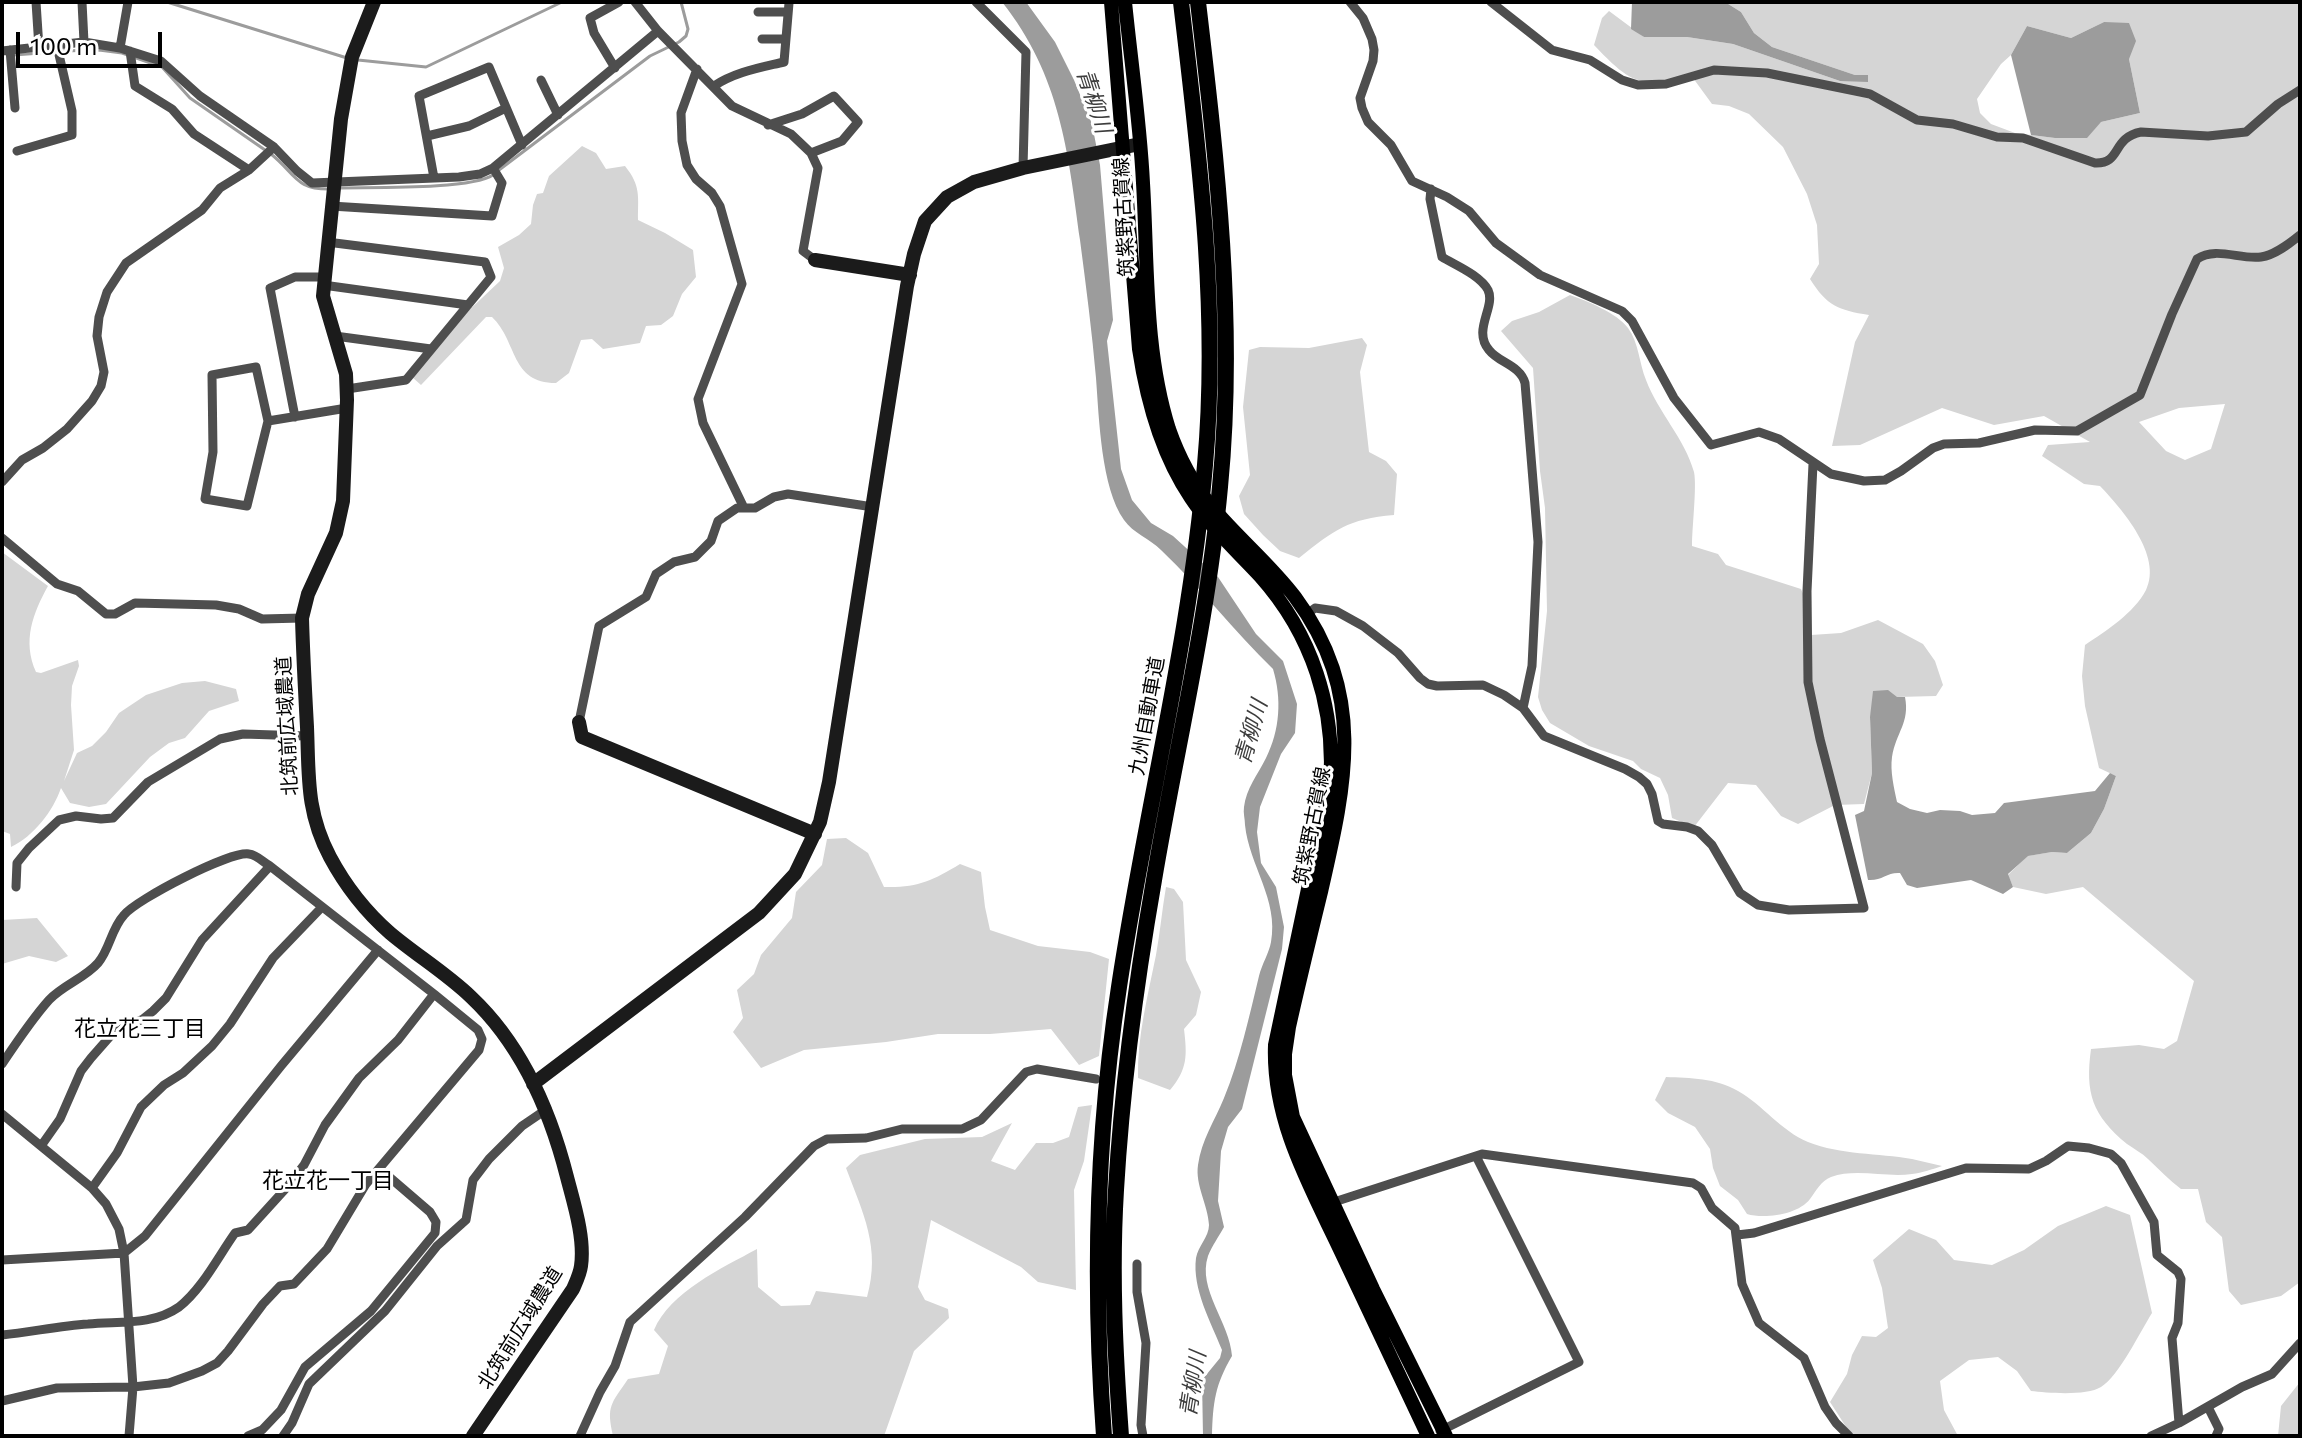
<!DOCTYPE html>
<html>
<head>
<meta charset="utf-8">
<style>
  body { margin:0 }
  #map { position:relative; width:2302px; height:1438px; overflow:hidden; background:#fff; font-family:Commissioner,sans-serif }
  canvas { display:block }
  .frame { position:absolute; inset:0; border:4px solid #000; pointer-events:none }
  .scale { position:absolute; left:16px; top:32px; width:146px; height:36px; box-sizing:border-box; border:4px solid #000; border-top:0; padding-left:10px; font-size:24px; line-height:28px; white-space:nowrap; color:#000; -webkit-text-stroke:6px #fff; paint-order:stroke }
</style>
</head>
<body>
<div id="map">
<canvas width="2302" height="1438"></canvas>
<div class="frame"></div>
<div class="scale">100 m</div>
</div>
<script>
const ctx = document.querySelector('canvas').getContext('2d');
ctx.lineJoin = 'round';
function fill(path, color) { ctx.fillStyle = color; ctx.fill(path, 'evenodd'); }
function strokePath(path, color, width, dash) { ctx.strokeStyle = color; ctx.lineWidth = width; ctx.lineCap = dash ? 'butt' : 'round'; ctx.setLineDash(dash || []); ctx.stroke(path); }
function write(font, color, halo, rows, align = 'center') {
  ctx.font = font + ' Commissioner,"Noto Sans JP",sans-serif'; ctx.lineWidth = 6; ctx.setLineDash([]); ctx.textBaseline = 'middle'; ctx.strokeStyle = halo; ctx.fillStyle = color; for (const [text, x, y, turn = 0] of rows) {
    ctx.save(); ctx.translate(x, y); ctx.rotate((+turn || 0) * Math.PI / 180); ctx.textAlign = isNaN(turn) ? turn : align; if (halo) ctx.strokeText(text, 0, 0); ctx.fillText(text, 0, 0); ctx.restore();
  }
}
const green = new Path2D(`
  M 1725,2 L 2300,2 L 2300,1282 L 2281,1296 L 2241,1305 L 2229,1291 L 2222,1237 L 2206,1222 L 2198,1189 L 2181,1189 C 2169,1180 2159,1169 2148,1159 C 2142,1153 2134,1149 2127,1144 C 2092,1115 2085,1093 2091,1049 L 2139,1045 L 2164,1049 L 2177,1041 L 2194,981 L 2083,887 L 2046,894 L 2013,887 L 2008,875 L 2027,856 L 2052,852 L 2067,853 L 2091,833 L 2104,809 L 2116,776 L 2099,768 L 2085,706 L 2082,676 L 2085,645 C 2106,631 2134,613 2146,590 C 2163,556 2122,509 2100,486 L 2084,484 L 2042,456 L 2048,445 L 2090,442 L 2044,416 L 1994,425 L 1942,408 L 1860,445 L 1832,446 L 1855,342 L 1869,315 C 1838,310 1827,306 1810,279 L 1819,264 L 1817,225 L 1807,194 L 1783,147 L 1749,114 L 1729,106 L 1712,104 L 1693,78 C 1639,87 1632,85 1594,45 L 1602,18 L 1609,11 L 1644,37 L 1687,37 L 1733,44 L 1840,81 L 1868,81 L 1867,75 L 1855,75 L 1772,47 L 1754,33 L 1741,12 ZM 2104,22 L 2129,59 L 2140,113 L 2101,122 L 2055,138 L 2015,133 L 1991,124 L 1980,113 L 1977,99 L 2001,64 L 2011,55 L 2027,26 L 2071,38 ZM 2225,404 L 2211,449 L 2185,460 L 2166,451 L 2139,422 L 2179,408 Z
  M 582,146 L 596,153 L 606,169 L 625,166 C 641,186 638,196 638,220 L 665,233 L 693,250 L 696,277 L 682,294 L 673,316 L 661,325 L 646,326 L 640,343 L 603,349 L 592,339 L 581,340 L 569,373 L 556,383 C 510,383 518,342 492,317 L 486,317 L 421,385 L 412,377 L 465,314 L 500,281 L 504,268 L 498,247 L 519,235 L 531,224 L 533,205 L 537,194 L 543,193 L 549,176 Z
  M 1570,295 C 1587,301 1617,313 1628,328 C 1639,343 1639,363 1646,380 C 1658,412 1685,439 1694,472 C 1697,487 1692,527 1692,546 L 1718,554 L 1726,565 L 1801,589 L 1808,606 L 1811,635 L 1841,633 L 1878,620 L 1923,644 L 1935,661 L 1943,685 L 1936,696 L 1897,697 L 1870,717 L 1872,773 L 1864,804 L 1835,805 L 1798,824 L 1781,816 L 1756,785 L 1728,783 L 1694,827 L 1672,818 L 1668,795 L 1660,778 L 1641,769 L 1633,761 L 1589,746 L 1550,723 L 1542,710 L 1538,697 L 1547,611 L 1545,508 L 1540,471 L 1533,368 L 1501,331 L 1512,321 L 1539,312 Z
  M 1362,338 L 1367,345 L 1360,372 L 1369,452 L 1386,461 L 1397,474 L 1394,515 C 1348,519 1334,530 1299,558 L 1280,551 L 1263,535 L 1244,514 L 1239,496 L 1250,475 L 1243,407 L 1249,350 L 1260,347 L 1309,348 Z
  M 2,552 L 48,586 C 33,613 22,641 36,672 L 41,673 L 78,660 L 79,666 L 72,686 L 71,705 L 74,750 L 64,781 L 77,753 L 92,746 L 106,732 L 119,713 L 146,695 L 182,683 L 205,681 L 236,689 L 239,701 L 209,711 L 185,738 L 169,743 L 150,757 L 106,804 L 89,807 L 70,803 L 61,788 C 53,811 34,836 11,847 L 10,834 L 2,831 Z
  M 846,838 L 868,853 L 884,887 C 917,888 932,881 960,864 L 981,872 L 985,907 L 990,930 L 1038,946 L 1090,952 L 1109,959 L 1099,1056 L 1079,1065 L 1051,1029 L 990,1034 L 938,1034 L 886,1042 L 804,1050 L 761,1068 L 733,1032 L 743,1018 L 737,990 L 754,974 L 761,955 L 792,918 L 796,892 L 822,865 L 827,839 Z
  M 1166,887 L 1174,889 L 1183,902 L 1186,960 L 1201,992 L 1196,1015 L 1184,1029 C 1187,1055 1188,1069 1170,1090 L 1138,1078 C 1137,1037 1148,995 1156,955 C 1160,933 1162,910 1166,887 Z
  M 37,918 L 68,956 L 56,962 L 29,956 L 2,964 L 2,920 Z
  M 1666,1077 C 1690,1078 1716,1078 1738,1091 C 1763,1105 1781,1131 1808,1142 C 1841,1155 1878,1153 1912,1159 C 1922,1161 1932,1164 1942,1166 C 1933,1169 1922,1173 1912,1174 C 1887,1178 1856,1168 1831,1177 C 1821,1181 1816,1191 1810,1199 C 1798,1215 1764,1219 1747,1214 L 1738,1200 L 1720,1186 L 1713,1168 L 1710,1149 L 1695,1127 L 1668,1113 L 1655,1100 Z
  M 1092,1105 L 1084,1161 L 1074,1190 L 1076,1290 L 1038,1282 L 1021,1267 L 931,1220 L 918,1287 L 925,1300 L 948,1309 L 949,1318 L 914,1351 L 884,1436 L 613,1436 C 606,1406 611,1404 628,1379 L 659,1374 L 668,1346 L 654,1330 C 670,1292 722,1268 757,1249 L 758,1287 L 781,1306 L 810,1305 L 816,1291 L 867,1297 C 881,1248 863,1213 846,1168 L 860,1155 L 925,1139 L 982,1137 L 1012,1123 L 991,1161 L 1015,1170 L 1036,1143 L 1053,1143 L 1069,1137 L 1078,1107 Z
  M 2106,1206 L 2130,1215 L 2152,1313 C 2140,1332 2119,1376 2101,1387 C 2087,1396 2048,1393 2031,1391 L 2017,1371 L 1998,1357 L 1969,1360 L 1940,1381 L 1944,1410 L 1958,1436 L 1852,1436 L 1830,1402 L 1847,1374 L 1852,1355 L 1862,1336 L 1876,1337 L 1888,1328 L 1882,1288 L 1873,1260 L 1909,1229 L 1936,1240 L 1954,1260 L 1992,1265 L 2024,1250 L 2058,1226 Z
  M 2300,1382 L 2300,1436 L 2278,1436 L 2281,1406 Z`);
const water = new Path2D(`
  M 1002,2 L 1026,2 L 1055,42 L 1074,80 L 1092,124 L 1100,165 L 1113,320 L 1107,341 L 1121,469 L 1132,500 L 1151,523 L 1173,536 L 1218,577 L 1256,634 L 1283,661 L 1297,704 L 1295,733 L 1281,754 L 1260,807 L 1257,832 L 1261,863 L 1276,887 L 1284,927 L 1282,949 L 1242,1109 L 1228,1127 L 1221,1151 L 1218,1201 L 1224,1227 C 1219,1236 1212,1246 1208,1256 C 1197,1289 1230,1323 1232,1356 C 1215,1385 1213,1402 1212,1436 L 1203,1436 L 1202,1380 L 1220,1358 L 1222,1350 C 1211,1322 1192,1289 1196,1258 C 1198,1246 1209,1237 1209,1225 C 1208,1205 1195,1185 1198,1165 C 1201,1141 1215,1120 1224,1098 C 1240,1059 1249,1017 1259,976 C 1262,964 1269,953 1271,942 C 1279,900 1249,865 1245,825 C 1245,819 1243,813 1244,807 C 1246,789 1258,774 1266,758 C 1280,730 1282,699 1273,669 C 1234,631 1201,588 1161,550 C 1150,539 1133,533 1124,520 C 1101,488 1099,417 1096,378 C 1092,332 1086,286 1080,240 C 1068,151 1060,75 1002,2 Z
  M 1632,2 L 1725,2 L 1741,12 L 1754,33 L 1772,47 L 1855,75 L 1868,75 L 1868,82 L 1840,81 L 1733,44 L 1687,37 L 1644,37 L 1631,29 Z
  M 2104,22 L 2129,23 L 2136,41 L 2129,59 L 2140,113 L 2101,122 L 2087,138 L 2055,138 L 2031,135 L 2011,55 L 2027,26 L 2071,38 Z
  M 1888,690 L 1897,697 L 1905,697 C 1910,723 1896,732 1892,757 C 1890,771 1894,788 1897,802 L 1910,809 L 1927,813 L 1940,810 L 1960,811 L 1972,815 L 1995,813 L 2004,803 L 2095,791 L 2110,773 L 2116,776 L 2104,809 L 2091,833 L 2067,853 L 2052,852 L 2028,856 L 2008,874 L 2013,887 L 2003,894 L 1971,880 L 1917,888 L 1907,885 L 1900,873 C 1887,872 1882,881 1868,880 L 1855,815 L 1864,811 L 1872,773 L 1870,717 L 1873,691 Z`);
const stream = new Path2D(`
  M 167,2 L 347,58
  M 62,51 L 99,50 L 122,53 L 162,67 L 190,98 L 265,150
  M 14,55 L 54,52
  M 358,60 L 426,67 L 562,2
  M 271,154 C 296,174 295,190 331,189
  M 499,170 L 650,56 L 679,42 L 686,36 L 688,29 L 681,2
  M 338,188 C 370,187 470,190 493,175`);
const street = new Path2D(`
  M 36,2 L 39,48
  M 82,2 L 84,42
  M 635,2 L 658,31 L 732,106 L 791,134 L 811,153 L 818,168 L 803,251 L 815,260
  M 976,2 L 1026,52 L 1023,168
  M 1350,2 L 1363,18 L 1372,39 L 1374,50 L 1373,61 L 1360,98 L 1362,108 L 1368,122 L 1391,145 L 1412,181 L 1447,197 L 1469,211 L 1496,243 L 1540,275 L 1622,311 L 1632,321 L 1674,398 L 1711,445 L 1759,432 L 1779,439 L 1831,474 L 1864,481 L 1885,480 L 1901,471 L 1933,448 L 1944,444 L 1979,443 L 2035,430 L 2077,431 L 2140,395 L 2172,314 L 2197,259 C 2216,246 2240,260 2261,257 C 2275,255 2289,244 2300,235
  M 1491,2 L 1552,50 L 1590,60 L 1622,80 L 1638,85 L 1666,84 L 1714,70 L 1767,73 L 1870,94 L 1917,120 L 1953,124 L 1997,137 L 2023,138 L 2095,163 C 2122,164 2111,138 2141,132 L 2208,136 L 2246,132 L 2278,104 L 2300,90
  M 758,12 L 788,12
  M 762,39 L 786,39
  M 120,48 L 128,2
  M 10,50 L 15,108
  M 2,51 L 84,42 L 120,48 L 161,61 L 200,96 L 274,147 L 297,171 L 312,183 L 459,177 L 480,174 L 493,168 L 658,31
  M 130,51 L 135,86 L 172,109 L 194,134 L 249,170
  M 615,68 L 594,33 L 590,18 L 619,2
  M 697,69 L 681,113 L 682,141 L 687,165 L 696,179 L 712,193 L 720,206 L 742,284 L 698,399 L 703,423 L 744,508
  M 541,80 L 558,115
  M 714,86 C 735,72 759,68 784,62 L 789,3
  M 768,125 L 802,114 L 834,96 L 858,122 L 842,141 L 811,153
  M 427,136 L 469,126 L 506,108
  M 17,151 L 72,135 L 72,111 L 57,46
  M 434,178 L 419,96 L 489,67 L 522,145
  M 1431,189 L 1430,199 L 1442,257 C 1455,265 1480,275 1488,290 C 1496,307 1472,330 1489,350 C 1499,363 1520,365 1525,383 L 1538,542 L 1532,666 L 1523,708
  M 331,206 L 492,216 L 502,183 L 493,168
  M 327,242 L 485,262 L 491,277 L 406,380 L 347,389
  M 323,285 L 468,305
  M 335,336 L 431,349
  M 256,367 L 268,421 L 247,506 L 205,499 L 213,452 L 212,375 Z
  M 295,417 L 270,288 L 295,277 L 324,277
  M 268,421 L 347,408
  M 2,482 L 22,460 L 43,448 L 67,429 L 92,401 L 101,386 L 104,372 L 97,336 L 99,317 L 107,292 L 126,263 L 202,210 L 220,188 L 249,170 L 274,147
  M 2,538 L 57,584 L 78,591 L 106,614 L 115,614 L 135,603 L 216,605 L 239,609 L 262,619 L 302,618
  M 1307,614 L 1315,608 L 1336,611 L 1363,626 L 1398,653 L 1420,678 L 1428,684 L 1437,686 L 1483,685 L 1504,695 L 1523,708 L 1544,736 L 1625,769 L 1639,777 L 1647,784 L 1652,794 L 1658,821 L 1663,824 L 1687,827 L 1698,831 L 1712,845 L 1740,893 L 1758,905 L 1789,910 L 1864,908 L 1820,739 L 1808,682 L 1807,591 L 1813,464
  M 579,722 L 599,626 L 646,597 L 656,574 L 674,562 L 695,557 L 711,541 L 718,521 L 737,508 L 755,508 L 774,497 L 788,494 L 873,507
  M 16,887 L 17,863 L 29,848 L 59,820 L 76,816 L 101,819 L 113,818 L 148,782 L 220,739 L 243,734 L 307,736
  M 2,1064 C 16,1043 32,1019 49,1000 C 63,985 85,978 98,963 C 110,949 111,929 124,915 C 137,899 230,851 249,854 C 257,855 263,862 270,866 L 434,994 L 478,1030 L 482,1039 L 479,1050 L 366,1184 L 327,1249 L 294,1284 L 280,1286 L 263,1304 L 228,1351 L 217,1363 L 202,1371 L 169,1383 L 133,1387 L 57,1388 L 2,1401
  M 2,1114 L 92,1188 L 106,1204 L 119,1229 L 124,1253 L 133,1387 L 129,1436
  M 41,1146 L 60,1119 L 81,1071 L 91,1058 L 113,1033 L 143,1019 L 153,1011 L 166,998 L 202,940 L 270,866
  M 92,1188 L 117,1153 L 141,1107 L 164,1085 L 183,1073 L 212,1046 L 230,1024 L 273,958 L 322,907
  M 1331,1203 L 1482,1154 L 1693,1183 L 1701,1188 L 1712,1208 L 1735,1228 L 1742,1284 L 1759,1323 L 1804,1358 L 1825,1407 L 1836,1423 L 1849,1436
  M 1737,1235 L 1754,1233 L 1966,1168 L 2029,1169 L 2046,1161 L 2068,1146 L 2089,1148 L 2111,1154 L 2121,1163 L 2154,1222 L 2157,1255 L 2178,1272 L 2181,1279 L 2178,1323 L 2172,1338 L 2179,1423
  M 2,1260 L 124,1253 L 145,1236 L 281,1066 L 378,950
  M 1137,1264 L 1137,1292 L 1146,1343 L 1141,1425 L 1143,1436
  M 2,1335 C 31,1332 60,1326 88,1324 C 119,1321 152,1326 179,1307 C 202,1289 218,1257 235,1233 L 248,1230 L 288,1186 L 304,1165 L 325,1125 L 359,1078 L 398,1040 L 434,994
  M 2208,1407 L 2219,1429 L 2216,1436
  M 1440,1431 L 1579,1362 L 1476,1156
  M 248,1436 L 262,1430 L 281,1410 L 305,1367 L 371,1311 L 435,1233 L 436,1222 L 430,1212 L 380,1169
  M 283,1436 L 292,1423 L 309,1384 L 385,1311 L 437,1246 L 466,1220 L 473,1180 L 489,1159 L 522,1126 L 547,1109
  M 580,1436 L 600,1392 L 615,1366 L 630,1322 L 745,1217 L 814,1146 L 827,1139 L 866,1138 L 902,1129 L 962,1129 L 981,1120 L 1026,1072 L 1037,1069 L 1096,1079
  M 2151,1436 L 2179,1423 L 2242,1387 L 2272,1374 L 2300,1343`);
const secondary = new Path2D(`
  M 374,2 L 352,57 L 341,119 L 323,296 L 346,374 L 347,400 L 343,501 L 336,533 L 308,594 L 302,618 C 303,654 305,691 307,727 C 309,776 306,812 330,857 C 345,885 366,912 390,933 C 416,955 446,973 471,997 C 522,1045 550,1110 567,1177 C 574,1204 585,1238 581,1266 C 580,1274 576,1282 573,1289 L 473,1436
  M 815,260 L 910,275
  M 579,722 L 582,737 L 815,834
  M 533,1084 L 759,913 L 795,874 L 820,822 L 829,782 L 907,286 L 914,254 L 925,221 L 947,197 L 974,182 L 1023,168 L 1140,144`);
const primary = new Path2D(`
  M 1111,2 L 1139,349 C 1147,402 1161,454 1191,498 C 1211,528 1236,550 1260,576 C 1312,634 1336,708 1330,785 L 1275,1045 C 1272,1123 1312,1189 1344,1258 C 1372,1317 1400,1377 1428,1436
  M 1125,2 C 1131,62 1140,122 1143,183 C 1148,264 1144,350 1169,429 C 1178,455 1194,487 1213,508 C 1239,539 1270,564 1295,597 C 1367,694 1346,783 1321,892 C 1310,937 1299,982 1289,1027 L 1285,1054 L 1285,1075 L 1293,1117 L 1373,1289 L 1446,1436`);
const highway = new Path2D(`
  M 1104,1436 C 1093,1287 1096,1135 1119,987 C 1145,813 1190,641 1205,465 C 1219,310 1199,156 1181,2
  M 1121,1436 C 1115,1354 1111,1272 1116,1190 C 1122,1086 1136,983 1154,880 C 1176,749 1208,619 1220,487 C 1236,324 1217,163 1198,2`);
const streetNames = [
  ["筑紫野古賀線",1124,217,-93],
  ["九州自動車道",1147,716,-80],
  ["北筑前広域農道",287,726,-93],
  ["筑紫野古賀線",1312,826,-79],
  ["北筑前広域農道",520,1328,-58]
];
const waterNames = [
  ["青柳川",1094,101,72],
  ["青柳川",1251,732,-74],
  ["青柳川",1193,1384,-81]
];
const neighbourhoodNames = [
  ["花立花三丁目",140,1029],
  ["花立花一丁目",328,1181]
];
fill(green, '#d5d5d5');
fill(water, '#9c9c9c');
strokePath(stream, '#9c9c9c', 3);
strokePath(street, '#4e4e4e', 9);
strokePath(secondary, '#1b1b1b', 14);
strokePath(primary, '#000', 14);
strokePath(highway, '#000', 16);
write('20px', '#000', '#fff', streetNames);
write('italic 22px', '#3d3d3d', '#fff', waterNames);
write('22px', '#000', '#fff', neighbourhoodNames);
</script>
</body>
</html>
